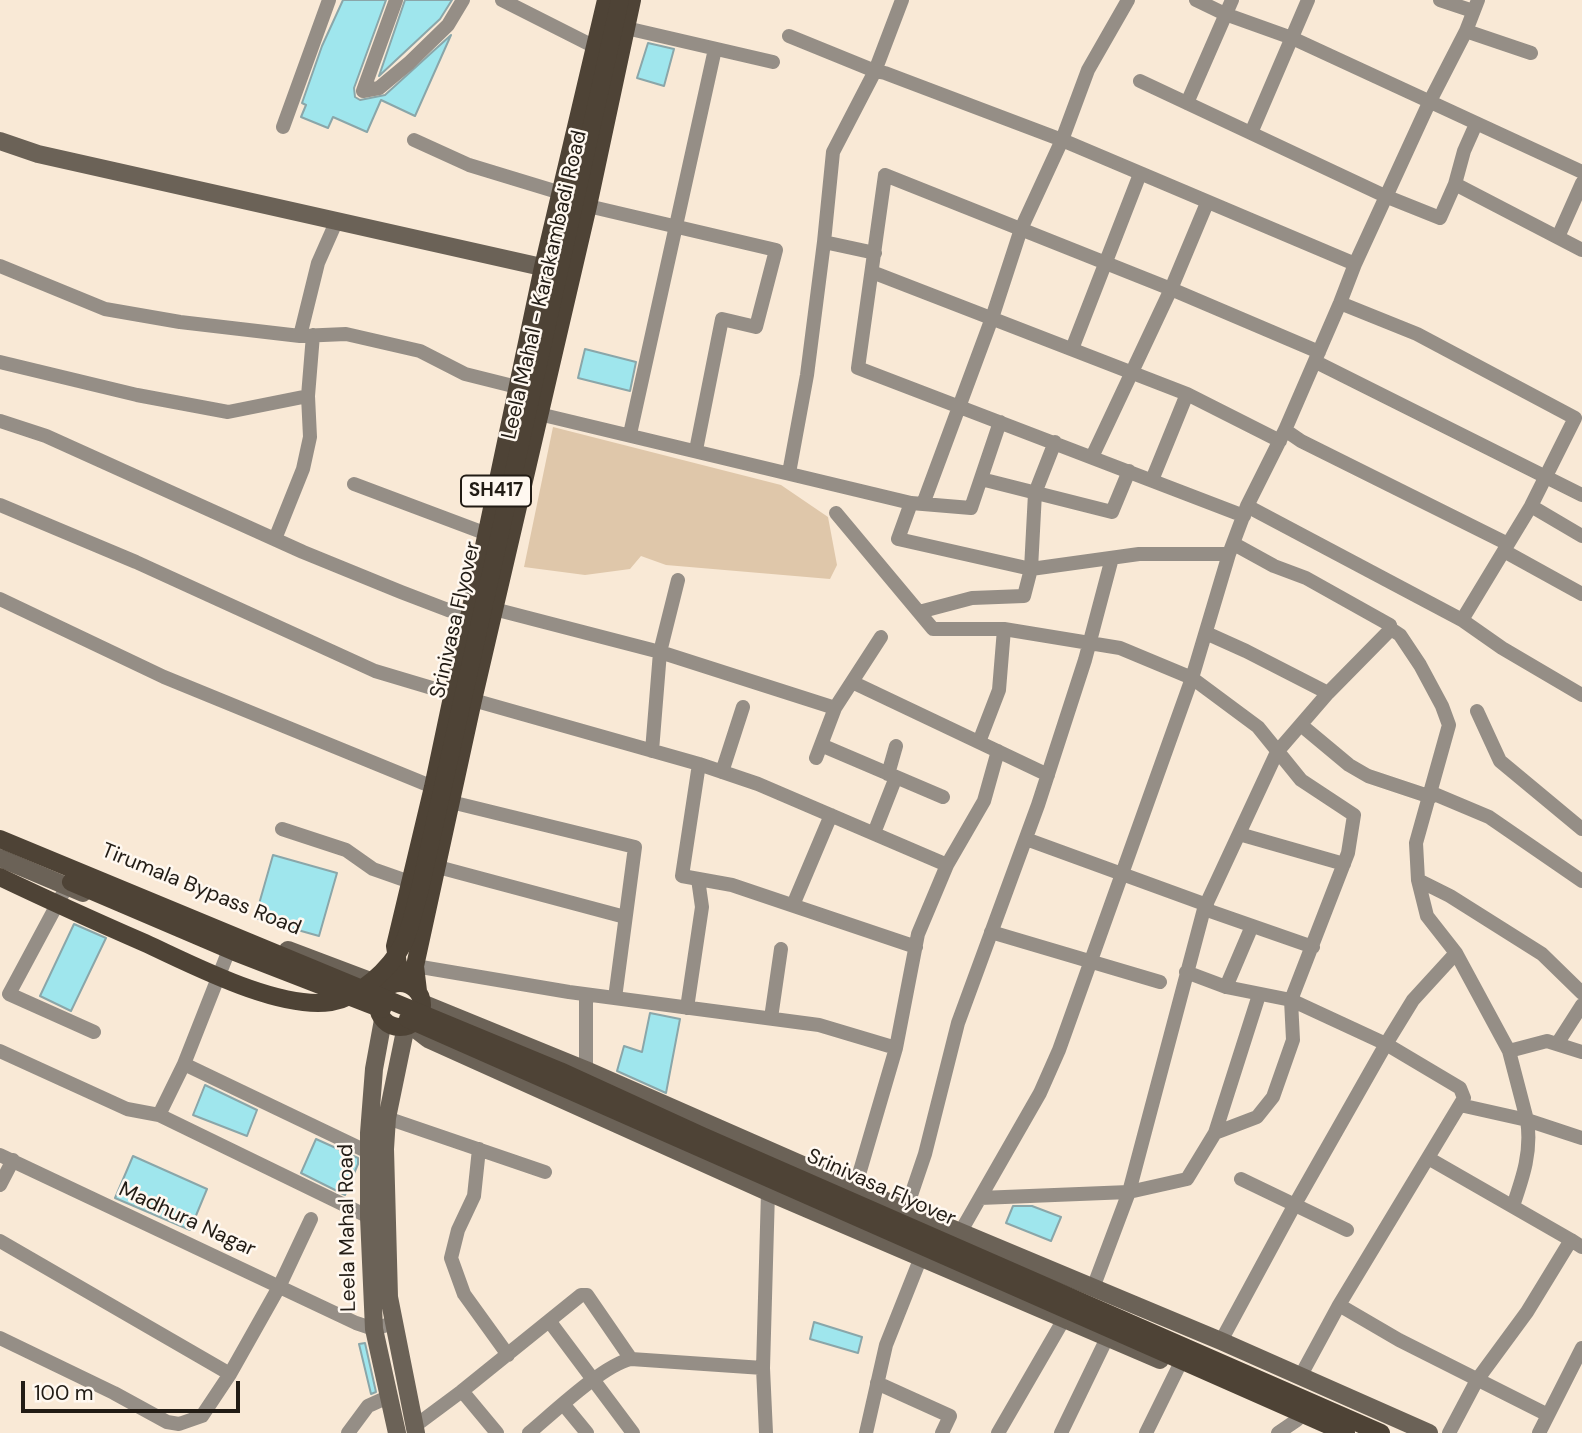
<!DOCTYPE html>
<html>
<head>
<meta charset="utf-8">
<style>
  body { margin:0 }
  #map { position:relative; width:1582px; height:1433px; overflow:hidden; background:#f9e9d6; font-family:"DM Sans",sans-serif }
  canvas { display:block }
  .scale { position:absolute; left:21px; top:1381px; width:219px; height:32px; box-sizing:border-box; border:4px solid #221c15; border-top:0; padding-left:9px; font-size:21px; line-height:24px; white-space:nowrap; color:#221c15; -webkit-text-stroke:5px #fff8f0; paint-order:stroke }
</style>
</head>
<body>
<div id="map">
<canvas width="1582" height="1433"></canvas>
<div class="scale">100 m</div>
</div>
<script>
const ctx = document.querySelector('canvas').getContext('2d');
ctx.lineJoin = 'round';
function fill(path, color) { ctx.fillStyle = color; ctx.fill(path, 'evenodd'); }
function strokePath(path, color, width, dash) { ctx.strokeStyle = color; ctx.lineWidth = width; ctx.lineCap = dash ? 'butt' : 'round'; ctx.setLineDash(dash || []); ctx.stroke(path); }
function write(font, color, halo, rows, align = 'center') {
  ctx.font = font + ' "DM Sans",sans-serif'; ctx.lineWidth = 5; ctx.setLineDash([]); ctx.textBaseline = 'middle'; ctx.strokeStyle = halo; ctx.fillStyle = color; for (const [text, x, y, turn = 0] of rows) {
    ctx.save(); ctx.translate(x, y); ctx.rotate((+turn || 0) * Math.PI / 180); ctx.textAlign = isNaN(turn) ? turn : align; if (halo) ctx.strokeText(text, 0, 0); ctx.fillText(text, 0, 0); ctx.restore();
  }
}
const green = new Path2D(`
  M 553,427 L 781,485 L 828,517 L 837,565 L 830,579 L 666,565 L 641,556 L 630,569 L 585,575 L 524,567 Z`);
const building = new Path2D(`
  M 343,0 L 386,0 L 354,88 L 355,97 L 360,100 L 385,95 L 451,35 L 415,116 L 381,100 L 367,132 L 333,117 L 328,128 L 301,117 L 306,105 L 302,103 L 322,46 Z
  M 405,0 L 452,0 L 440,19 L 379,76 Z
  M 648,43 L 674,49 L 664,86 L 637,78 Z
  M 585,349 L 636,362 L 630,391 L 578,378 Z
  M 273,855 L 337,873 L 319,936 L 255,918 Z
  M 74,924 L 106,938 L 71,1011 L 40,996 Z
  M 650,1013 L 680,1019 L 666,1093 L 617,1071 L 624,1046 L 642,1052 Z
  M 205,1085 L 257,1110 L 247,1136 L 193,1115 Z
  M 316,1139 L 358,1158 L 358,1164 L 345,1195 L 301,1173 Z
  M 133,1156 L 207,1189 L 190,1230 L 115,1198 Z
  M 1013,1206 L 1032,1206 L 1061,1217 L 1051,1241 L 1006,1223 Z
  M 814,1322 L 862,1337 L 858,1353 L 810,1339 Z
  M 365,1343 L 376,1392 L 371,1394 L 359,1344 Z`);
const street = new Path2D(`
  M 502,0 L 595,47
  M 1196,0 L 1225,14 L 1292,38 L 1582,172
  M 1440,0 L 1473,11
  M 626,28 L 773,62
  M 1466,31 L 1531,53
  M 789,36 L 875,71 L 885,73 L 1062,140 L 1355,264
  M 1140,81 L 1385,196 L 1440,218 L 1455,184 L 1464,151 L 1476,124
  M 363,91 L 379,88 L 409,63 L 448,25 L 463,0
  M 363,91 L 396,0
  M 1187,103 L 1232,0
  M 283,127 L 329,0
  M 1251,133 L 1308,0
  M 414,140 L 469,165 L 561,193
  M 1455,184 L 1582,250
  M 588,206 L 776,250 L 756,327 L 722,319 L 696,450
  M 1558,237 L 1582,183
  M 824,242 L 875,253
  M 0,266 L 105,309 L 180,322 L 300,336 L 346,334 L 420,351 L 465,374 L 517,387
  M 872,272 L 1187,394
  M 1340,303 L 1417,334 L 1575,418 L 1531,506 L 1462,620
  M 300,336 L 318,263 L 337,220
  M 1072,349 L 1140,174
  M 0,362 L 137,395 L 228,412 L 308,396
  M 1316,362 L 1582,495
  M 539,414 L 911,503 L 923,504 L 992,318 L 1021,229 L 1062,140 L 1088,70 L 1128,0
  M 0,421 L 46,436 L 303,552 L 401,592 L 448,610 L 469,614
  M 1285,430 L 1301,441 L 1508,544
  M 630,434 L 715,49
  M 1092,457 L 1171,289 L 1207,203
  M 789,473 L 807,375 L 824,242 L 833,152 L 875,71 L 902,0
  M 981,479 L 1112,512 L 1129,471
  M 1152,480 L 1187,394 L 1280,441
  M 354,484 L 487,534
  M 911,503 L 898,539 L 1031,569 L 1139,554 L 1229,554
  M 923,504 L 971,508 L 1000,422
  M 0,505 L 136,562 L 375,671 L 452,694
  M 1247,506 L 1462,620 L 1502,648 L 1582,695
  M 1531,506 L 1582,536
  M 836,513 L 933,629 L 1004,629 L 1120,648 L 1192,678 L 1258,727 L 1301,780 L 1354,815 L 1348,853 L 1291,1000 L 1293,1040 L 1273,1097 L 1257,1117 L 1215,1133
  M 1244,516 L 858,368 L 885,175 L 1171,289 L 1319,352
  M 275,539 L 303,469 L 310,437 L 308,396 L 313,335
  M 1504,551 L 1582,594
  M 0,599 L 164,677 L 433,787
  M 494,609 L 660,652 L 835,708
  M 919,612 L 972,598 L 1024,596 L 1031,569 L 1035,493 L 1055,442
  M 1391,629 L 1400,635 L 1420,665 L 1442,706 L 1449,725 L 1416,843 L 1418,880 L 1427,916 L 1456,953 L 1509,1051 L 1547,1041 L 1582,1052
  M 1206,633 L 1246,651 L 1328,693
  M 852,682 L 1048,775
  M 473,700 L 699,764 L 758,784 L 947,865
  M 1477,711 L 1500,761 L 1582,829
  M 1301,725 L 1349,765 L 1368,776 L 1431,797
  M 979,742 L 999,690 L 1004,629
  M 821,745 L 943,797
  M 652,751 L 660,652 L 678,580
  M 816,758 L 835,708 L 881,637
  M 699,764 L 682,876 L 732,885 L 916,947
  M 722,772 L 743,707
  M 888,774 L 896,746
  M 1432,793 L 1489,817 L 1582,881
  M 451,802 L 635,847 L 615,998
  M 282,829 L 346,850 L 373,869 L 410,882
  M 874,833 L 896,777
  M 1239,834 L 1344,864
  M 1026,839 L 1207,905
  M 438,867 L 625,917
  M 1418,880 L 1450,896 L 1542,954 L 1582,993
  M 67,886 L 9,994 L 94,1032
  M 793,905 L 831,815
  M 1204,909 L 1313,947
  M 991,932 L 1160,982
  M 415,966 L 569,992 L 819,1025 L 896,1048
  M 1186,972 L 1226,987 L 1291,1000 L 1386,1044 L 1460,1088 L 1464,1098 L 1339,1305 L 1300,1377
  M 1226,987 L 1252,926
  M 687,1008 L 702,907 L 698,879
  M 771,1018 L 781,949
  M 1557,1044 L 1582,1005
  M 0,1051 L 127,1109 L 159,1115 L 369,1217
  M 1509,1051 L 1527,1120 L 1582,1138
  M 184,1064 L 368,1152
  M 586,1070 L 586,995
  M 1460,1105 L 1527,1120 C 1532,1151 1523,1177 1513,1206
  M 159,1115 L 184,1064 L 227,955
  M 387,1118 L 545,1172
  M 479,1149 L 474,1196 L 458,1230 L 451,1258 L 464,1294 L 508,1355
  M 0,1155 L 356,1323 L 374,1329 L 393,1323
  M 1428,1158 L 1571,1240
  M 1241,1179 L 1347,1230
  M 0,1185 L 13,1160
  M 855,1188 L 896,1048 L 918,934 L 947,865 L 984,801 L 998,751
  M 980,1198 L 1129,1192 L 1187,1179 L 1215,1133 L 1259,995
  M 906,1210 L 925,1154 L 958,1023 L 1038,805 L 1085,660 L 1112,558
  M 961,1231 L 1040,1093 L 1059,1050 L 1192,678 L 1229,554 L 1247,506 L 1285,430 L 1340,303 L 1355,264 L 1429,103 L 1466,31 L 1478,0
  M 0,1241 L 230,1374
  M 1093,1288 L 1129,1192 L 1204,909 L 1277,752 L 1328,693 L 1391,629 L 1390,625 L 1306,578 L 1274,566 L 1234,544
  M 1339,1305 L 1399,1340 L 1548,1415
  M 550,1322 L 633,1433
  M 0,1338 L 114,1393 L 167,1422 L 179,1424 L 202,1416 L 230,1374 L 279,1287 L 311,1219
  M 1221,1341 L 1294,1206 L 1386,1044 L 1413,1000 L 1456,953
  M 877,1383 L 950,1416 L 942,1433
  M 462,1391 L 497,1433
  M 564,1405 L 587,1433
  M 415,1426 L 462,1391 L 581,1295 L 587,1295 L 631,1359
  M 348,1433 L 368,1406 L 388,1397
  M 529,1433 C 552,1414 603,1365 631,1359 L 763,1368
  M 766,1433 L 763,1368 L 768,1192
  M 866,1433 L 886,1345 L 921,1257
  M 998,1433 L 1064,1319
  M 1061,1433 L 1107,1338
  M 1146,1433 L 1178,1368
  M 1278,1433 L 1297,1420
  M 1449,1433 L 1477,1380 L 1527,1312 L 1571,1240 L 1582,1247
  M 1539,1433 L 1582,1348`);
const secondary = new Path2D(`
  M 0,141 L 38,154 L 555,270
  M 0,858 L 83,893
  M 288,950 L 386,987
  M 422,1003 L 586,1070 L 855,1188 L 1221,1341 L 1429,1433
  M 383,1020 L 374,1069 L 369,1133 L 369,1217 L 374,1329 L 397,1433
  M 410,1025 L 428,1039 L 768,1192 L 1160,1360
  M 406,1026 L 387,1118 L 385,1149 L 389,1297 L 416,1433`);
const primary = new Path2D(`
  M378 1005a22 22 0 1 1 44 0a22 22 0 1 1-44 0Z
  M 401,983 L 395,946 L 433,787 L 543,267 L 606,0
  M 418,991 L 415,966 L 473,700 L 588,206 L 632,0`);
const primaryBridge = new Path2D(`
  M 0,839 L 560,1071 L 702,1136 L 1381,1433
  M 0,877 C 48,900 97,922 145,943 C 193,965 278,1010 331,1002 C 360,997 390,969 403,944 C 411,928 414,909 419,893 L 620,0
  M 71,882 L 235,952 L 382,1009
  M 408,1019 L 1346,1433`);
const shields = [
  [496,491,70]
];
const shieldNames = [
  ["SH417",496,491]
];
const streetNames = [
  ["Leela Mahal - Karakambadi Road",545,285,-77],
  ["Srinivasa Flyover",456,620,-77],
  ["Tirumala Bypass Road",201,890,22],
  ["Srinivasa Flyover",881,1188,24],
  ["Madhura Nagar",187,1220,25],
  ["Leela Mahal Road",348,1228,-91]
];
fill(green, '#dfc7aa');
fill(building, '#9fe6ed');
strokePath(building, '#8aa6a9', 2);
strokePath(street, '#958e86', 14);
strokePath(secondary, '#6b6257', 18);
strokePath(primary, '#4e4336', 18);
strokePath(primaryBridge, '#4e4336', 18);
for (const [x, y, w] of shields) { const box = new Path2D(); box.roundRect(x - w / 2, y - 15.5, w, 31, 5); ctx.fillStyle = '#fff8f0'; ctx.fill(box); strokePath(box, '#221c15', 2); }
write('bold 19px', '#221c15', null, shieldNames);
write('21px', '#221c15', '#fff8f0', streetNames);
</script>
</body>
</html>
